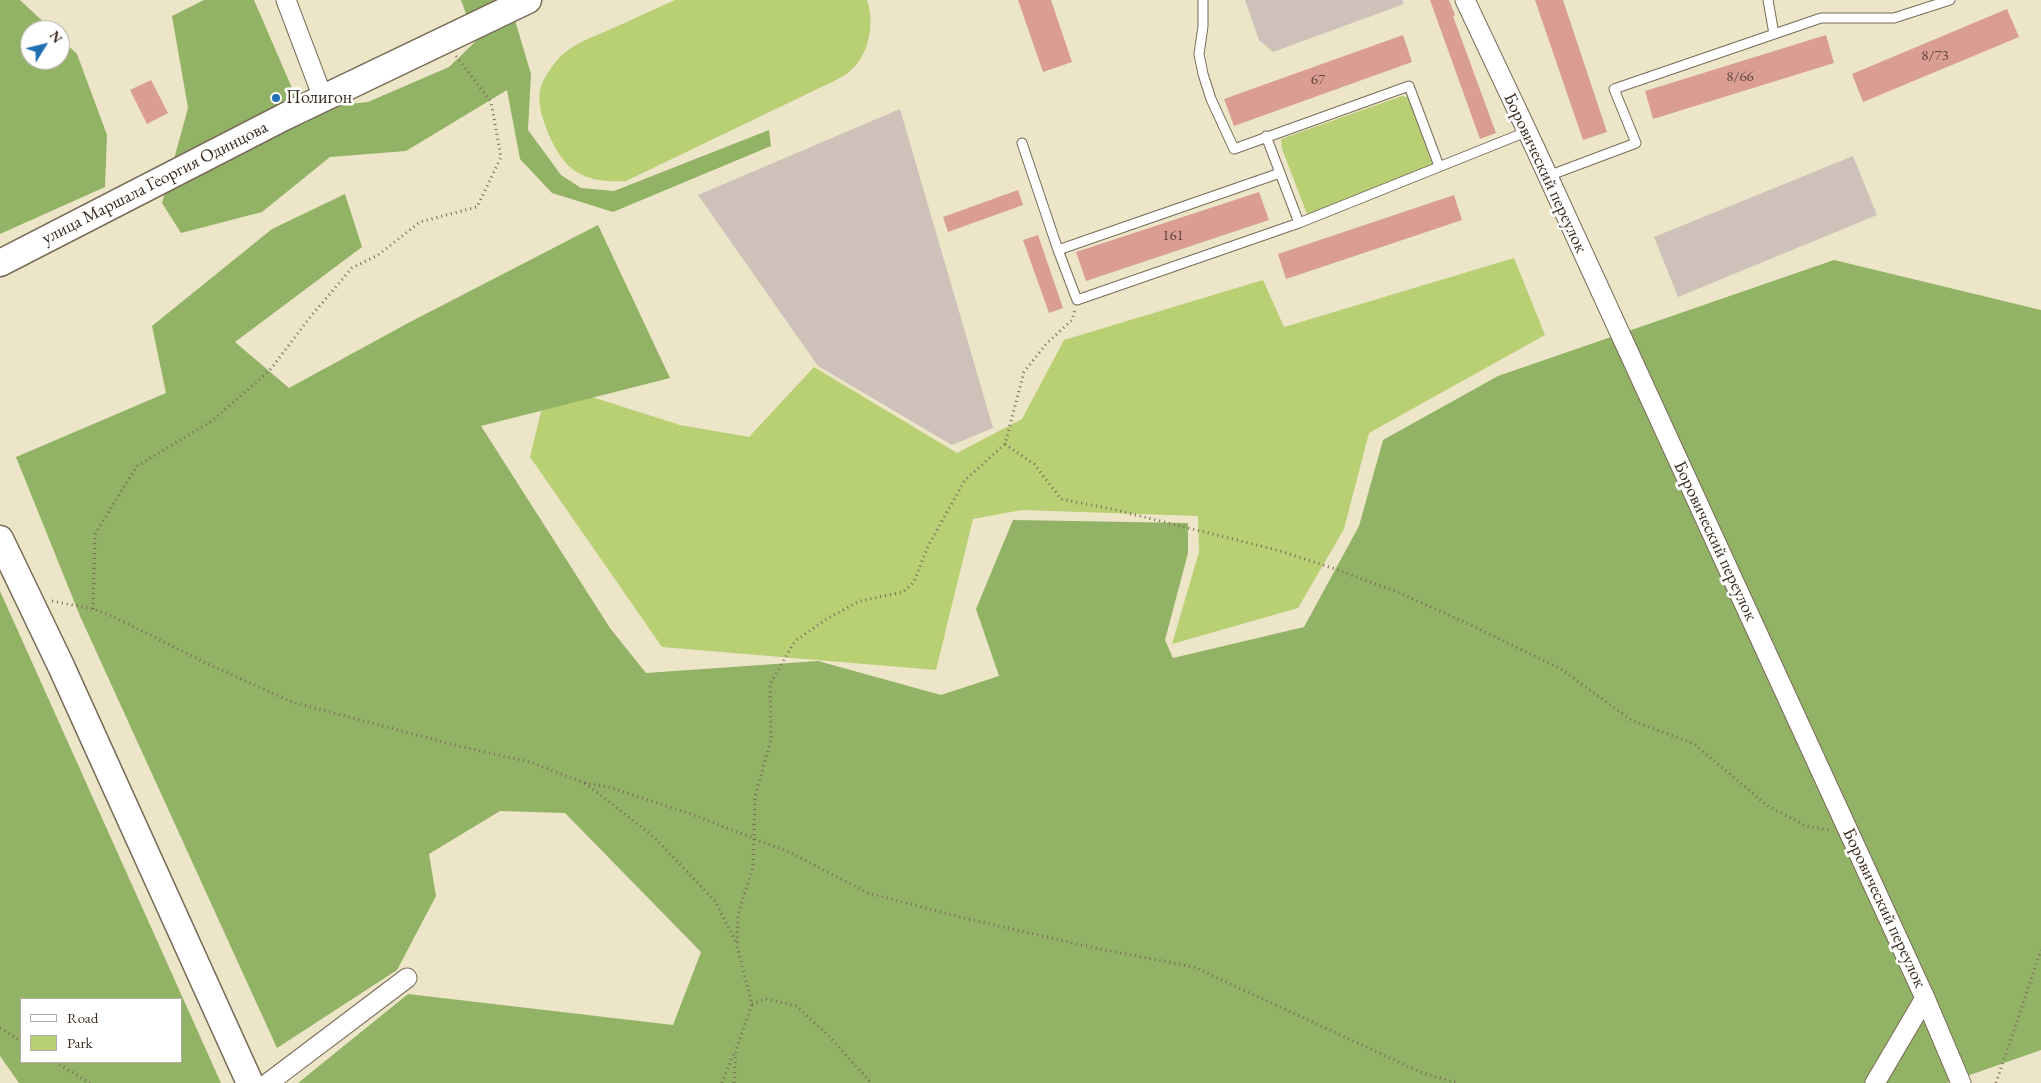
<!DOCTYPE html>
<html>
<head>
<meta charset="utf-8">
<style>
  body { margin:0 }
  #map { position:relative; width:2041px; height:1083px; overflow:hidden; background:#ede5c7; font-family:"EB Garamond",serif }
  canvas { display:block }
  .legend { position:absolute; left:20px; top:998px; width:162px; height:65px; box-sizing:border-box; background:#fff; border:1px solid #b1aaa5; margin:0; padding:6px 9px; list-style:none; font-size:15px; color:#3b2a1e }
  .legend li { display:flex; align-items:center; gap:10px; height:25px }
  .legend b { width:25px; border:1px solid #b1aaa5 }
  .north { position:absolute; left:20px; top:20px; width:50px; height:50px; box-sizing:border-box; background:#fff; border:1px solid #b1aaa5; border-radius:50%; rotate:54deg; font-size:14px; font-weight:700; line-height:20px; text-align:center; color:#3b2a1e }
  .north::after { content:''; display:block; margin:auto; width:18px; height:22px; background:#1f6fb2; clip-path:polygon(50% 0,100% 100%,50% 72%,0 100%) }
</style>
</head>
<body>
<div id="map">
<canvas width="2041" height="1083"></canvas>
<ul class="legend">
<li><b style="height:6px;background:#fff"></b>Road</li>
<li><b style="height:14px;background:#b8cf74"></b>Park</li>
</ul>
<div class="north">N</div>
</div>
<script>
const ctx = document.querySelector('canvas').getContext('2d');
ctx.lineJoin = 'round';
function fill(path, color) { ctx.fillStyle = color; ctx.fill(path, 'evenodd'); }
function strokePath(path, color, width, dash) { ctx.strokeStyle = color; ctx.lineWidth = width; ctx.lineCap = dash ? 'butt' : 'round'; ctx.setLineDash(dash || []); ctx.stroke(path); }
function write(font, color, halo, rows, align = 'center') {
  ctx.font = font + ' "EB Garamond",serif'; ctx.lineWidth = 5; ctx.setLineDash([]); ctx.textBaseline = 'middle'; ctx.strokeStyle = halo; ctx.fillStyle = color; for (const [text, x, y, turn = 0] of rows) {
    ctx.save(); ctx.translate(x, y); ctx.rotate((+turn || 0) * Math.PI / 180); ctx.textAlign = isNaN(turn) ? turn : align; if (halo) ctx.strokeText(text, 0, 0); ctx.fillText(text, 0, 0); ctx.restore();
  }
}
const industrial = new Path2D(`
  M 1245,0 L 1402,0 L 1404,4 L 1273,52 L 1259,40 Z
  M 900,109 L 993,428 L 952,445 L 818,366 L 698,195 Z
  M 1853,156 L 1877,215 L 1678,297 L 1654,237 Z`);
const green = new Path2D(`
  M 675,0 L 867,0 C 875,22 869,56 850,71 C 846,75 841,77 836,80 L 626,181 C 607,182 591,181 575,171 C 556,159 535,111 540,90 C 543,78 553,64 562,55 C 575,43 593,37 609,30 C 631,20 653,10 675,0 Z
  M 1402,96 L 1407,97 L 1409,100 L 1433,166 L 1310,215 L 1307,214 L 1282,149 L 1281,139 Z
  M 1514,258 L 1545,335 L 1369,433 L 1344,529 L 1298,608 L 1172,644 L 1199,552 L 1198,516 L 1022,510 L 973,519 L 936,670 L 662,647 L 530,457 L 548,383 L 680,425 L 749,437 L 814,367 L 957,453 L 1022,419 L 1064,340 L 1263,280 L 1284,327 Z`);
const forest = new Path2D(`
  M 0,0 L 20,0 L 52,30 L 30,30 L 30,60 L 60,60 L 60,38 L 77,54 L 107,135 L 105,187 L 0,234 Z
  M 204,0 L 254,0 L 301,109 L 368,102 L 449,67 L 476,41 L 461,0 L 509,0 L 531,74 L 528,130 L 561,175 L 581,188 L 614,191 L 769,130 L 771,146 L 613,212 L 552,193 L 520,159 L 507,90 L 406,151 L 330,157 L 262,212 L 181,233 L 162,203 L 188,108 L 172,16 Z
  M 345,194 L 362,247 L 235,342 L 289,388 L 410,322 L 598,225 L 670,378 L 481,426 L 610,628 L 646,673 L 818,661 L 941,695 L 999,676 L 976,609 L 1013,520 L 1188,523 L 1188,553 L 1165,640 L 1173,658 L 1304,627 L 1359,526 L 1383,440 L 1498,376 L 1834,260 L 2041,310 L 2041,1050 L 1947,1083 L 298,1083 L 408,994 L 673,1025 L 701,952 L 565,813 L 500,811 L 429,854 L 436,896 L 397,970 L 277,1048 L 80,616 L 16,457 L 166,393 L 152,326 L 272,229 Z
  M 0,591 L 221,1083 L 19,1083 L 0,1056 ZM 181,999 L 181,1062 L 21,1062 L 21,999 Z`);
const building = new Path2D(`
  M 1018,0 L 1051,0 L 1072,62 L 1043,72 Z
  M 1430,0 L 1449,0 L 1455,15 L 1453,16 L 1496,133 L 1480,139 Z
  M 1535,0 L 1563,0 L 1607,132 L 1583,140 Z
  M 2007,9 L 2019,37 L 1863,102 L 1852,74 Z
  M 1403,35 L 1412,62 L 1234,126 L 1224,99 Z
  M 1826,35 L 1834,63 L 1653,119 L 1645,91 Z
  M 151,80 L 168,113 L 147,124 L 130,90 Z
  M 1018,190 L 1023,205 L 948,232 L 943,217 Z
  M 1259,192 L 1269,220 L 1086,281 L 1076,252 Z
  M 1454,195 L 1462,220 L 1286,279 L 1278,254 Z
  M 1038,235 L 1063,308 L 1049,313 L 1023,240 Z`);
const path = new Path2D(`
  M 1005,444 L 1034,464 L 1061,499 L 1112,509 L 1277,550 L 1335,569 L 1400,593 L 1475,627 L 1561,669 L 1631,720 L 1694,744 L 1768,806 L 1806,826 L 1829,830
  M 52,601 L 93,609 L 112,616 L 206,663 L 292,702 L 458,746 L 530,762 L 585,783 L 609,787 L 691,814 L 791,853 L 868,893 L 968,919 L 1100,949 L 1194,967 L 1422,1073 L 1458,1083
  M 93,609 L 95,534 L 137,466 L 212,421 L 270,370 L 311,316 L 352,268 L 378,255 L 420,222 L 477,207 L 501,157 L 491,102 L 456,56
  M 585,783 L 654,837 L 715,901 L 737,944
  M 752,1004 L 766,999 L 796,1006 L 829,1036 L 871,1083
  M 0,1028 L 21,1041
  M 55,1062 L 90,1083
  M 722,1083 L 734,1053
  M 734,1083 L 736,1050 L 752,1004 L 737,946 L 738,914 L 753,867 L 755,797 L 771,739 L 770,684 L 795,641 L 828,618 L 860,601 L 903,592 L 914,582 L 928,546 L 965,480 L 1005,444 L 1024,372 L 1046,344 L 1072,320 L 1075,310
  M 1996,1083 L 2041,950`);
const lane = new Path2D(`
  M 1203,0 L 1203,26 L 1199,54 L 1203,74 L 1211,99 L 1234,149 L 1409,86 L 1439,166
  M 1768,0 L 1774,34
  M 1266,136 L 1299,223 L 1526,132
  M 1022,143 L 1058,250 L 1077,300 L 1299,223
  M 1548,176 L 1636,143 L 1614,89 L 1821,18 L 1894,18 L 1950,0
  M 1058,250 L 1280,173`);
const street = new Path2D(`
  M 286,0 L 323,98
  M 1465,0 L 1535,148 L 1925,998 L 1961,1083
  M 268,1083 L 407,978
  M 1875,1083 L 1925,998`);
const secondary = new Path2D(`
  M 0,263 L 284,117 L 528,0
  M 0,539 L 61,666 L 250,1083`);
const markers = [
  [276,98,5,"#1f6fb2"]
];
const numberNames = [
  ["8/73",1935,56],
  ["8/66",1740,77],
  ["67",1318,80],
  ["161",1173,236]
];
const poiNames = [
  ["Полигон",286,98]
];
const streetNames = [
  ["Боровический переулок",1545,173,65],
  ["улица Маршала Георгия Одинцова",155,183,-27],
  ["Боровический переулок",1715,541,65],
  ["Боровический переулок",1884,908,65]
];
fill(industrial, '#cec1ba');
fill(green, '#b8cf74');
fill(forest, '#92b266');
fill(building, '#da9d93');
strokePath(lane, '#796b59', 11);
strokePath(street, '#796b59', 21);
strokePath(secondary, '#796b59', 29);
strokePath(path, '#796b59', 3, [1, 4]);
strokePath(lane, '#fff', 9);
strokePath(street, '#fff', 19);
strokePath(secondary, '#fff', 26);
for (const [x, y, r, color] of markers) { const dot = new Path2D(); dot.arc(x, y, r, 0, 2 * Math.PI); ctx.fillStyle = color; ctx.fill(dot); strokePath(dot, '#fff', 2); }
write('15px', '#63473b', null, numberNames);
write('18px', '#3b2a1e', '#fff', poiNames, 'left');
write('18px', '#3b2a1e', '#fff', streetNames);
</script>
</body>
</html>
